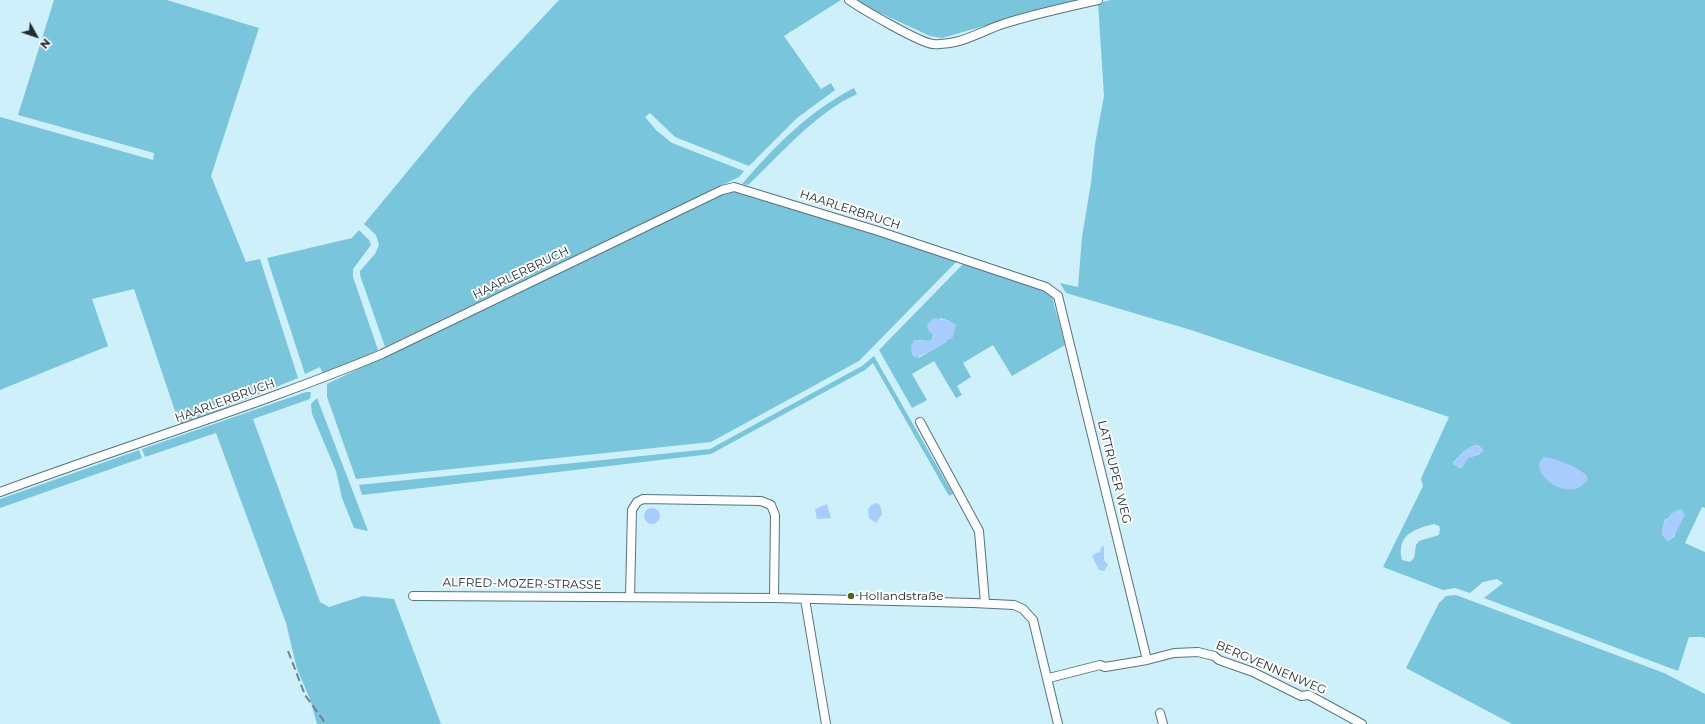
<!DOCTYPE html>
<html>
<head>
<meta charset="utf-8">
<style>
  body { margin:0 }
  #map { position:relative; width:1705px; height:724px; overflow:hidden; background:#cdf0fb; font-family:Montserrat,sans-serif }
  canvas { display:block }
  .north { position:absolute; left:16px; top:16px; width:40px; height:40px; -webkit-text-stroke:3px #fff; paint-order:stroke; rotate:130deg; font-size:11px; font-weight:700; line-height:16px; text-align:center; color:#202d31 }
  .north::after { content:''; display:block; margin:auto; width:14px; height:18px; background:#202d31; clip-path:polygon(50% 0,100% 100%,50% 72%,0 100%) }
</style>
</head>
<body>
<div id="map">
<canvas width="1705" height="724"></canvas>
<div class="north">N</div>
</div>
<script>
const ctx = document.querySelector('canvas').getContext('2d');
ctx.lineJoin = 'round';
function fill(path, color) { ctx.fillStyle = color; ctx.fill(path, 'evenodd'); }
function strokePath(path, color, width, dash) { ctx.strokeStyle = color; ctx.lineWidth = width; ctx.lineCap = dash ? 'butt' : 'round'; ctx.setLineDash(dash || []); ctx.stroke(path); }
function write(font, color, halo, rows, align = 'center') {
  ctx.font = font + ' Montserrat,sans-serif'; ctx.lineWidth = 4; ctx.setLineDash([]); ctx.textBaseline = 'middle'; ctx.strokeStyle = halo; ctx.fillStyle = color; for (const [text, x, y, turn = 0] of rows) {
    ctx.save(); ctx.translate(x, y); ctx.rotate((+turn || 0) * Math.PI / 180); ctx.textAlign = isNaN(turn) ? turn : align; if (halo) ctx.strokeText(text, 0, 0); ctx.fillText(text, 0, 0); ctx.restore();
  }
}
const green = new Path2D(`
  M 54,0 L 167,0 L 259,28 L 211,176 L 246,262 L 260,259 L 298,378 L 180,426 L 134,289 L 92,299 L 108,346 L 0,390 L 0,117 L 153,160 L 154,153 L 18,115 Z
  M 559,0 L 841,0 L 784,36 L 821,89 L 831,83 L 835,90 L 797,118 L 749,166 L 675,137 L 650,113 L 645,117 L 656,130 L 672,143 L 744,171 L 739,177 L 385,347 L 360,275 L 360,271 L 375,254 L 379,245 L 376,235 L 364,224 L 474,91 Z
  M 852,0 L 1076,0 L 942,38 L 930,36 Z
  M 1111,0 L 1705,0 L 1705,508 L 1702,507 L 1685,543 L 1705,552 L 1705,638 L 1702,637 L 1689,637 L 1678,671 L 1484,598 L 1503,583 L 1497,579 L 1483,582 L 1470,593 L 1455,588 L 1443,590 L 1383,567 L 1423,486 L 1421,479 L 1423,474 L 1449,417 L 1191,330 L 1066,293 L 1060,283 L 1078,287 L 1082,237 L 1091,183 L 1095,144 L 1104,96 L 1098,3 ZM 1475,445 L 1480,446 L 1480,454 L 1468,458 L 1460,468 L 1453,463 L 1463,452 ZM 1665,519 L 1677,527 L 1674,537 L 1668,541 C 1661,536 1663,527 1665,519 ZM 1434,524 L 1439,526 L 1440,529 L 1439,535 L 1419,541 L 1416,545 L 1414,558 L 1410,562 L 1402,560 C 1396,535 1414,529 1434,524 Z
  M 854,88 L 857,94 C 814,114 782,153 748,185 L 742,184 C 775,146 809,111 854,88 Z
  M 733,189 L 960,258 L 859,361 L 711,442 L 356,479 L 327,397 L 327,384 Z
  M 359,230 L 369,240 L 371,245 L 353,269 L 353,277 L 378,350 L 324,376 L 320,367 L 305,374 L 267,258 L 352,238 Z
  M 966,261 L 1051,293 L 1065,345 L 1012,376 L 993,345 L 963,363 L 971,377 L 957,386 L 962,395 L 956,398 L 934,361 L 912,374 L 927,400 L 912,408 L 879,350 ZM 940,318 L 950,321 L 946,342 L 919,358 L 918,340 L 931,341 Z
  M 874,356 L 953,494 L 949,496 L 873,363 L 865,370 L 711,454 L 362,495 L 359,485 L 710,449 L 862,366 Z
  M 306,392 L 311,392 L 310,399 L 253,419 L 320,602 L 329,607 L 363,596 L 394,599 L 441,724 L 317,724 L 310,699 L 297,669 L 286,623 L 216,433 L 145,457 L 142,449 Z
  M 317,398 L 368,531 L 354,528 L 342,498 L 336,471 L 312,414 L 311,404 Z
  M 139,450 L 142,458 L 0,508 L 0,499 Z
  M 1456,595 L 1664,673 L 1705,694 L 1705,724 L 1512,724 L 1406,668 L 1439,603 L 1446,596 Z`);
const water = new Path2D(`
  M 934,318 L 950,321 L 956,325 L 953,337 L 929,352 L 916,358 L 912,355 L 911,346 L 914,340 L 931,341 L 934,336 L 928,330 L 927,324 Z
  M 1475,445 L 1483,448 L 1483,452 L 1468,458 L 1462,468 L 1453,464 L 1463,452 Z
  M 1544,457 C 1555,458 1583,468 1588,478 C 1573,508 1524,472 1544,457 Z
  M 876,503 L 880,505 L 882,514 L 876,523 L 869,518 L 868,510 L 871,505 Z
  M 827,504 L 831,518 L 817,519 L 815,509 Z
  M644 516a8 8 0 1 1 16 0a8 8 0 1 1-16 0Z
  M 1681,509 L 1685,514 C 1682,521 1674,539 1668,541 C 1653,532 1669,511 1681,509 Z
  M 1104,546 L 1104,560 L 1108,565 L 1104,571 L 1099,570 L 1092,556 L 1096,553 L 1100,552 L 1101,547 Z`);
const minor = new Path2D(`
  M 849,0 C 862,9 920,43 933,44 C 959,46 979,32 1003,24 C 1034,14 1066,7 1098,0
  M 920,422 L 979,531 L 985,603
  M 0,492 C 127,445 257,406 382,354 L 722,190 L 734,187 L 878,231 L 1046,287 L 1058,296 L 1147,660
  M 413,596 L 774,598 L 973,603 L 1014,605 L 1023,609 L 1033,620 L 1058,724
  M 630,597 L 632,510 L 637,502 L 643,499 L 761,501 L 771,505 L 775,515 L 774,598
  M 805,599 L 826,724
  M 1049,678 L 1100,665 L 1105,667 L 1147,660 L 1174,653 L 1198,652 L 1214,656 L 1219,660 L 1253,672 L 1301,696 L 1309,695 L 1362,724
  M 1160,713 L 1163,724`);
const rail = new Path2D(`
  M 288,651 L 305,695 L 326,724`);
const markers = [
  [851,596,4,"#4e6513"]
];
const streetNames = [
  ["HAARLERBRUCH",850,210,18],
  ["HAARLERBRUCH",521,273,-26],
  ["HAARLERBRUCH",225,401,-20],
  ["LATTRUPER WEG",1114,472,76],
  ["ALFRED-MOZER-STRASSE",522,584,1],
  ["BERGVENNENWEG",1271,668,23]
];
const poiNames = [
  ["Hollandstraße",859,596]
];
fill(green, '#79c5dc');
fill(water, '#a8ccfe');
strokePath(minor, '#55747e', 10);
strokePath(minor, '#fff', 8);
strokePath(rail, '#6e858c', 2, [8, 4]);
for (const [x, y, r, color] of markers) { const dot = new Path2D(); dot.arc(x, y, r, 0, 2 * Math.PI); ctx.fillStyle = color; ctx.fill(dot); strokePath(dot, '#fff', 1.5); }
write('12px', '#202d31', '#fff', streetNames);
write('12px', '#202d31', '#fff', poiNames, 'left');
</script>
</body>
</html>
